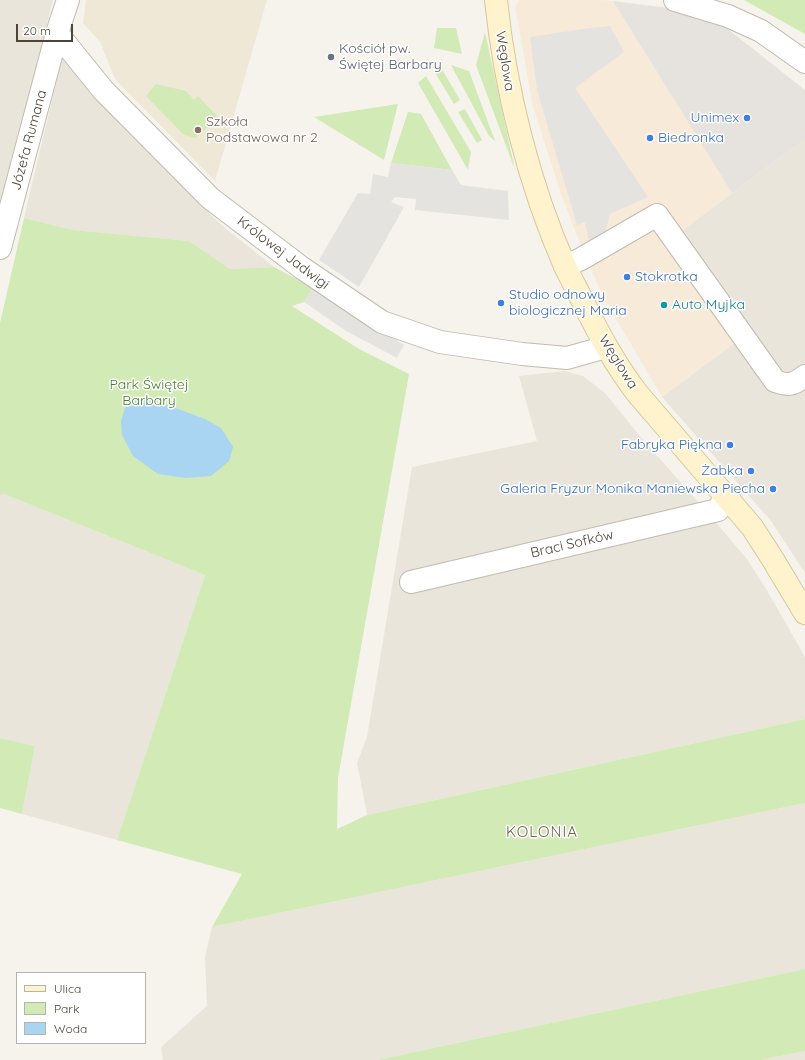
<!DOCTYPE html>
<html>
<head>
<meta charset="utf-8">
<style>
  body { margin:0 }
  #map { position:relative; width:805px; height:1060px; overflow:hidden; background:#f6f3ec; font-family:Quicksand,sans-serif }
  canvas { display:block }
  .legend { position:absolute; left:16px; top:972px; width:130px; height:72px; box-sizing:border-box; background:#fff; border:1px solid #b7b4b0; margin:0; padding:5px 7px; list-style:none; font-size:12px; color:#4b4439 }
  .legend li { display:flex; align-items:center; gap:8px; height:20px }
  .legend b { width:20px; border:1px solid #b7b4b0 }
  .scale { position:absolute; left:16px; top:24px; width:57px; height:18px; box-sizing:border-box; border:2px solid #4b4439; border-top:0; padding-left:5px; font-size:12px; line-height:14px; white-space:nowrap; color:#4b4439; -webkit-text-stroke:3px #fff; paint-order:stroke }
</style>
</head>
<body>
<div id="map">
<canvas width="805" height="1060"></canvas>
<ul class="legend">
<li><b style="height:5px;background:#fff3cd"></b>Ulica</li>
<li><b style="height:11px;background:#d2eab5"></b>Park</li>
<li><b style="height:11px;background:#a9d4f2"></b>Woda</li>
</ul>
<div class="scale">20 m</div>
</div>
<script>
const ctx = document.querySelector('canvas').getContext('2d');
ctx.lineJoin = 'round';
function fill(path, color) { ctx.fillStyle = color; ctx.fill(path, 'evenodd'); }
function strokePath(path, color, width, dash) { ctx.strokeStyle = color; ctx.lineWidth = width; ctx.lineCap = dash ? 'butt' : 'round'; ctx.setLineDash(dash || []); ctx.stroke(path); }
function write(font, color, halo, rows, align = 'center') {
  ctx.font = font + ' Quicksand,sans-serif'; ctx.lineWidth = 3; ctx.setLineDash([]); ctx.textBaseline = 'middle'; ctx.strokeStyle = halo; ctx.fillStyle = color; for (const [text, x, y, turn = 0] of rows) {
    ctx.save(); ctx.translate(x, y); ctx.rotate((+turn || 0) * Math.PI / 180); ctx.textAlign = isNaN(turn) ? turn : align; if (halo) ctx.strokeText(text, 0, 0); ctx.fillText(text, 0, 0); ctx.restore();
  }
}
const residential = new Path2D(`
  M 0,0 L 53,0 L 0,211 Z
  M 62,58 L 220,224 L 274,267 L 230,269 L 189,241 L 73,230 L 24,218 Z
  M 805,139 L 805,573 L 771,521 L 662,397 L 737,341 L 666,242 Z
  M 564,371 L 583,376 L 605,393 L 644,441 L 700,504 L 747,559 L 768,592 L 805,657 L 805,719 L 367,815 L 357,763 L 367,737 L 412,467 L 537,441 L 519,376 Z
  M 4,494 L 205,575 L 117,840 L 22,814 L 35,746 L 0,738 L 0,495 Z
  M 805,803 L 805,969 L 377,1060 L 163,1060 L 161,1047 L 207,1006 L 205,957 L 212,927 Z
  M 805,1051 L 805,1060 L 761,1060 Z`);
const commercial = new Path2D(`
  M 519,0 L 601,0 L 613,1 L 732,193 L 667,243 L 737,341 L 662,397 L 605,300 L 587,261 L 561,194 L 533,107 L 515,6 Z`);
const industrial = new Path2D(`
  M 613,1 L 693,11 L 719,22 L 805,90 L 805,139 L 732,193 Z`);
const education = new Path2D(`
  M 86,0 L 267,0 L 215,181 L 115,79 L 100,42 L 83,23 Z`);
const green = new Path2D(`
  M 744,0 L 805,0 L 805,34 Z
  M 437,28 L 456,28 L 462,54 L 434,48 Z
  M 485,32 L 515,170 L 476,65 Z
  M 451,65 L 469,71 L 495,141 L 489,136 Z
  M 440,66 L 460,100 L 454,104 L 434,71 Z
  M 426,76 L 471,152 L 468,170 L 418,83 Z
  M 156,84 L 186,91 L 194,100 L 198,96 L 218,117 L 196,138 L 184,135 L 146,96 Z
  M 398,104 L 384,160 L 314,117 Z
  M 465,109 L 482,140 L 477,143 L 458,112 Z
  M 408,112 L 421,114 L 452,170 L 391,163 Z
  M 24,218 L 73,230 L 189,241 L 230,269 L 274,267 L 313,288 L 304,302 L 292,306 L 359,349 L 409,374 L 338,778 L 337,829 L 367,815 L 805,719 L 805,803 L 212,927 L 242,874 L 117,840 L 205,575 L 4,494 L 0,495 L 0,323 Z
  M 0,738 L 35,746 L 22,814 L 0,808 Z
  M 805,969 L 805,1051 L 761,1060 L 377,1060 Z`);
const parking = new Path2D(`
  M 610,26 L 624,52 L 575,88 L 648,197 L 610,214 L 602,243 L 590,246 L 585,222 L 577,225 L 537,90 L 530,37 L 590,28 Z
  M 391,163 L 452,170 L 461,185 L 508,191 L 509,220 L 415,210 L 416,199 L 395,197 L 391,202 L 404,207 L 359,287 L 319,260 L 358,193 L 370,194 L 373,174 L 388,177 Z
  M 313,288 L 404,345 L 397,358 L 346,331 L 304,302 Z`);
const water = new Path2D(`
  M 140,398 L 170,406 L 205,419 L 221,428 L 233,447 L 229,461 L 211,476 L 186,478 L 158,474 L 133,456 L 122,435 L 121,421 L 125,408 L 131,400 Z`);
const street = new Path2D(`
  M 68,0 L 57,33 L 103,90 L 210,198 L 302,268 L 382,322 L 440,342 L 522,354 L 567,358 L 606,347
  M 675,0 L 728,16 L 761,31 L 805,62
  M 0,248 L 57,33
  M 565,266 L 581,259 L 657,215 L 775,381 C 789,386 793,385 805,376
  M 411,582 L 718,510 L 720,506 L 730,500`);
const secondary = new Path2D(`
  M 496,0 C 505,88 529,185 565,266 C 571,279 578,291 584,304 C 600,336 615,364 637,393 L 752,527 L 772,558 L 805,613`);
const markers = [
  [331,57,4,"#6b7280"],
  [747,118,4,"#3f7fe0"],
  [198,130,4,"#8d6e63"],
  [650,138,4,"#3f7fe0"],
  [627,277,4,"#3f7fe0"],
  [501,303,4,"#3f7fe0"],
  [664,305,4,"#0f9aa8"],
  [730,445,4,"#3f7fe0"],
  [751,471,4,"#3f7fe0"],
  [773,489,4,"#3f7fe0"]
];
const worshipNames = [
  ["Kościół pw.",339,49],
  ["Świętej Barbary",339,65]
];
const streetNames = [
  ["Węglowa",505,61,81],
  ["Józefa Rumana",29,140,-75],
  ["Królowej Jadwigi",283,253,37],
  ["Węglowa",618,362,58],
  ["Braci Sofków",572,544,-13]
];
const shopNames = [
  ["Unimex",739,118],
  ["Biedronka",658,138,"left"],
  ["Stokrotka",635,277,"left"],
  ["Studio odnowy",509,295,"left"],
  ["biologicznej Maria",509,311,"left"],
  ["Fabryka Piękna",722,445],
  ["Żabka",743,471],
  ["Galeria Fryzur Monika Maniewska Piecha",765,489]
];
const educationNames = [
  ["Szkoła",206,122],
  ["Podstawowa nr 2",206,138]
];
const cultureNames = [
  ["Auto Myjka",672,305]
];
const parkNames = [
  ["Park Świętej",149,385],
  ["Barbary",149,401]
];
const neighbourhoodNames = [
  ["KOLONIA",542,832]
];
fill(residential, '#eae5da');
fill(commercial, '#f7ead8');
fill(industrial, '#e6e2dd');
fill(education, '#efe8d6');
fill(green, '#d2eab5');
fill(parking, '#e5e3e0');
fill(water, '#a9d4f2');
strokePath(street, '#c2bbae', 24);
strokePath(secondary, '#d6c79b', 24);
strokePath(street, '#fff', 22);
strokePath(secondary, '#fff3cd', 22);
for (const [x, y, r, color] of markers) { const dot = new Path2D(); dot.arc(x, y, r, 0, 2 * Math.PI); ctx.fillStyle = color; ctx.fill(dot); strokePath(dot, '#fff', 1.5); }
write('14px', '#5b616d', '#fff', worshipNames, 'left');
write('14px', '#4b4439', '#fff', streetNames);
write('14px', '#366cbe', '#fff', shopNames, 'right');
write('14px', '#785e54', '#fff', educationNames, 'left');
write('14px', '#0d838f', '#fff', cultureNames, 'left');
write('14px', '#4a7f2a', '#fff', parkNames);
ctx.letterSpacing = '1px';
write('15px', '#6e6250', '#fff', neighbourhoodNames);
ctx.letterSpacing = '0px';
</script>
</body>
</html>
